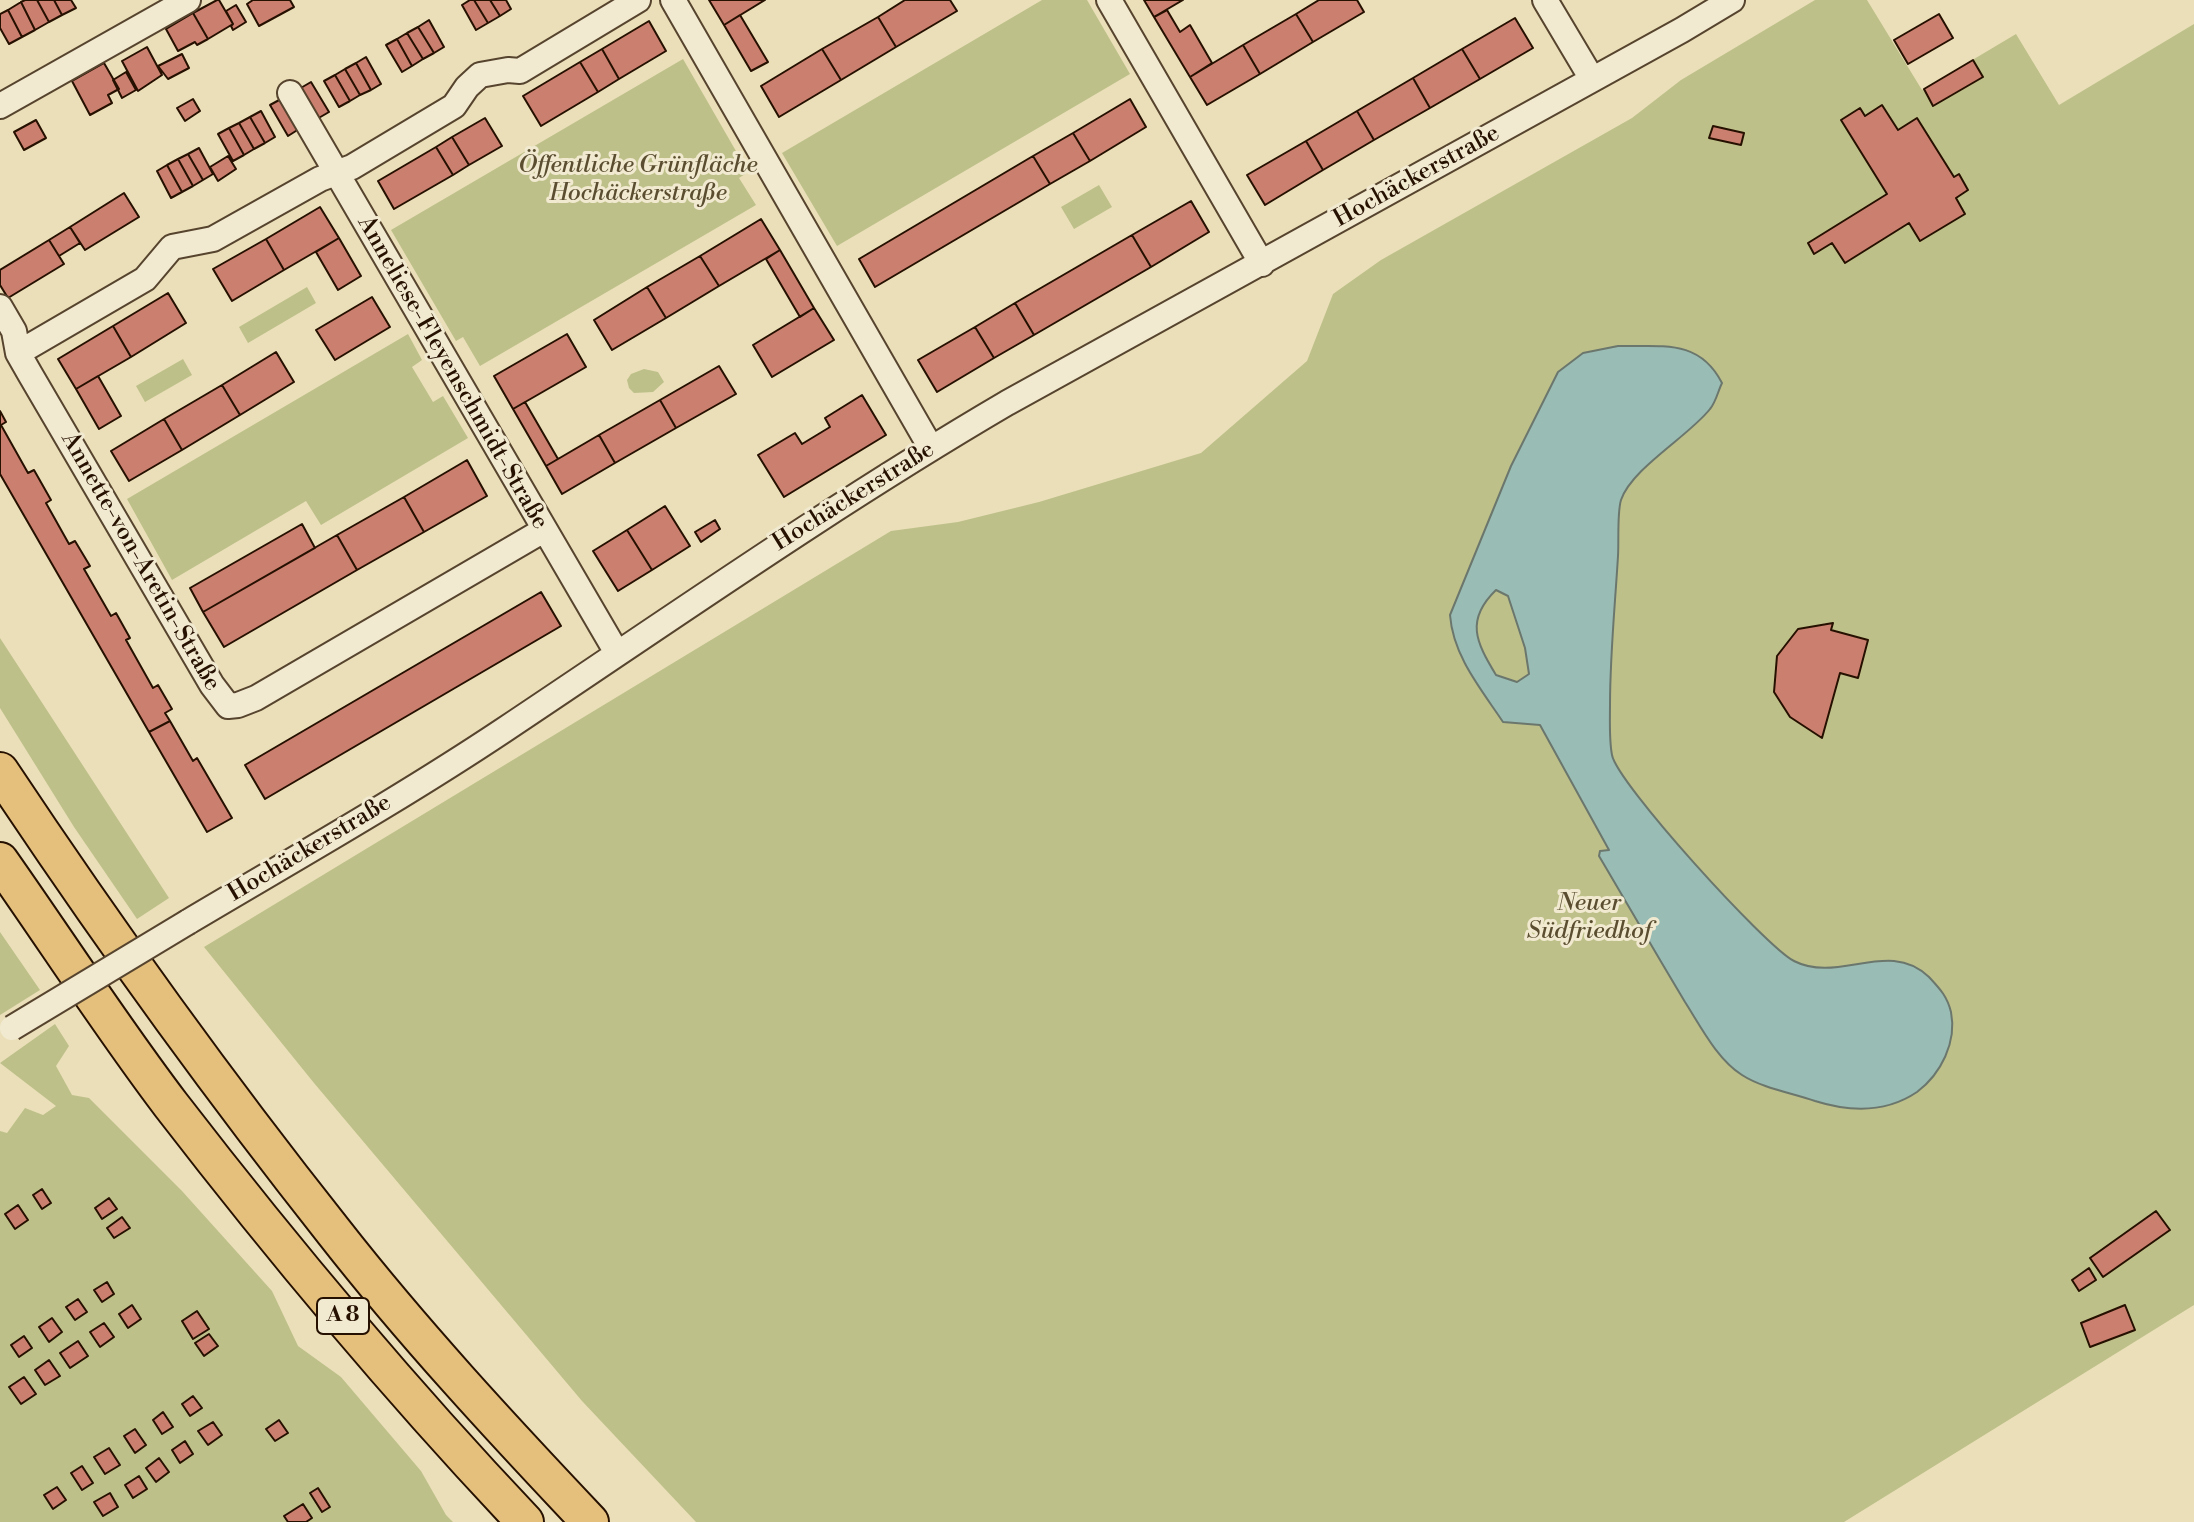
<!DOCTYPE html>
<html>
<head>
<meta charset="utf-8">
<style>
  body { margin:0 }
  canvas { display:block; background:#eadfb8 }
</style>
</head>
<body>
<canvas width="2194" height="1522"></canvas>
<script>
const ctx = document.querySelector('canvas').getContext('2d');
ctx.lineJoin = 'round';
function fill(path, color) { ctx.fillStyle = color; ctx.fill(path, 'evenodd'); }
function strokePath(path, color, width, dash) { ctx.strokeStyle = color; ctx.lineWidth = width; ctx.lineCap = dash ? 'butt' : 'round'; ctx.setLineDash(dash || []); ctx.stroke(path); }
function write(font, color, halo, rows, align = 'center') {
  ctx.font = font + ' "Libre Bodoni",serif'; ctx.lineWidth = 6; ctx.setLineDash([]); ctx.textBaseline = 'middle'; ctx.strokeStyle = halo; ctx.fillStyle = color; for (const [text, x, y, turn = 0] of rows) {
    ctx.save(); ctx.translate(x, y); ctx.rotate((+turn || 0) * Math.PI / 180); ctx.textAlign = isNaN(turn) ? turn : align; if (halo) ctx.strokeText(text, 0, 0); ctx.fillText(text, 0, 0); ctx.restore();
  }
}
const green = new Path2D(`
  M 1042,0 L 1087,0 L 1130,74 L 837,246 L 782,153 Z
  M 1815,0 L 1867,0 L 1922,90 L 2016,34 L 2059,105 L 2194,24 L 2194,1305 L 1844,1522 L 696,1522 L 582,1401 L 314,1083 L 204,947 L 891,531 L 958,522 L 1039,502 L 1201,453 L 1307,361 L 1333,294 L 1381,260 L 1632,118 L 1681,80 Z
  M 683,59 L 748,172 L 739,178 L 756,205 L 480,366 L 463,337 L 456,341 L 391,230 Z
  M 1099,185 L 1112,207 L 1074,229 L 1061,207 Z
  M 307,287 L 316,303 L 248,343 L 239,327 Z
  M 408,334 L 422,360 L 412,367 L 433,402 L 443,396 L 468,438 L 321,525 L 306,501 L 172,580 L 127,499 Z
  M 183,359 L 192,375 L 145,402 L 136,386 Z
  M 644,369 L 658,372 L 664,382 L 653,392 L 634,393 L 629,388 L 627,380 L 631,374 Z
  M 0,638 L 169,898 L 137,919 L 74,827 L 0,708 Z
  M 0,932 L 40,990 L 0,1015 Z
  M 55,1024 L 69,1046 L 56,1066 L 72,1095 L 89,1098 L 182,1191 L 272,1291 L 298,1346 L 341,1377 L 421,1471 L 446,1515 L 453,1522 L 0,1522 L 0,1131 L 7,1133 L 25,1108 L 43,1115 L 56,1106 L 0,1063 Z`);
const water = new Path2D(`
  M 1618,346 C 1661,347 1699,338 1722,383 C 1718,391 1716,402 1710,409 C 1689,436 1632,468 1621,500 C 1617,513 1619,541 1618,556 C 1615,606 1610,655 1610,705 C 1610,721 1609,739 1612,755 C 1617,783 1765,946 1794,961 C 1839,984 1889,938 1929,977 C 1940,989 1947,996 1951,1012 C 1957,1042 1941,1074 1917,1092 C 1886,1113 1850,1112 1815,1101 C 1792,1093 1762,1088 1742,1075 C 1717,1059 1701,1027 1685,1002 C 1656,954 1628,905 1599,856 L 1600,851 L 1609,850 L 1540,725 L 1503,722 C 1481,689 1453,656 1450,615 L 1511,466 L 1558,372 L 1583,353 ZM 1496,590 L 1508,596 L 1525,648 L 1529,674 L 1517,682 L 1496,675 C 1476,642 1465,620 1496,590 Z`);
const building = new Path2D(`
  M 25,0 L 37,0 L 49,22 L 35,30 L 21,2 Z
  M 37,0 L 54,0 L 62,15 L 49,22 Z
  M 54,0 L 71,0 L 76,8 L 62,15 Z
  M 217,0 L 219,0 L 233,24 L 208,39 L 193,13 Z
  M 253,0 L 290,0 L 294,7 L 259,26 L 247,4 Z
  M 470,0 L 474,0 L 488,23 L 476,30 L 462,5 Z
  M 474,0 L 490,0 L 500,16 L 488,23 Z
  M 490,0 L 506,0 L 511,9 L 500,16 Z
  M 709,0 L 765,0 L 724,25 Z
  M 905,0 L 950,0 L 957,11 L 896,47 L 878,17 Z
  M 1144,0 L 1183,0 L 1154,17 Z
  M 1319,0 L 1357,0 L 1364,12 L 1313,42 L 1296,14 Z
  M 21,2 L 35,30 L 22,37 L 8,10 Z
  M 236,5 L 246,22 L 233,30 L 231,26 L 233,24 L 226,11 Z
  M 8,10 L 22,37 L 9,44 L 0,28 L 0,14 Z
  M 1167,10 L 1180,32 L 1190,25 L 1212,63 L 1190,77 L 1154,17 Z
  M 193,13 L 208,39 L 197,45 L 195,42 L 178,51 L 166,29 Z
  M 1296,14 L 1313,42 L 1260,74 L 1243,45 Z
  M 1939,14 L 1953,38 L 1908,64 L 1894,40 Z
  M 740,15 L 768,62 L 751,71 L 724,25 Z
  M 878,17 L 896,47 L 841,80 L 822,49 Z
  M 1515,18 L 1533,48 L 1480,79 L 1462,49 Z
  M 429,20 L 444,47 L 434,53 L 418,27 Z
  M 649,21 L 666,51 L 619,79 L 602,49 Z
  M 418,27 L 434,53 L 423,59 L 407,33 Z
  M 407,33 L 423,59 L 412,66 L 397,39 Z
  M 397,39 L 412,66 L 402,72 L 386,45 Z
  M 1243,45 L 1260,74 L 1207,105 L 1190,77 Z
  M 147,47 L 162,75 L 138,91 L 122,61 Z
  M 602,49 L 619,79 L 598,92 L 580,62 Z
  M 822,49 L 841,80 L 779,117 L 761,86 Z
  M 1462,49 L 1480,79 L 1430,108 L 1413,78 Z
  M 182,54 L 189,68 L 168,79 L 158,66 Z
  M 366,57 L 381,84 L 371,90 L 356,63 Z
  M 1973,60 L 1983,77 L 1933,106 L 1924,89 Z
  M 580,62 L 598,92 L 541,126 L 523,96 Z
  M 104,63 L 119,89 L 108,95 L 112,103 L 90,115 L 72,81 Z
  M 356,63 L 371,90 L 360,95 L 345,69 Z
  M 345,69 L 360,95 L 350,101 L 335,75 Z
  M 126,72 L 136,90 L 122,98 L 113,80 Z
  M 335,75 L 350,101 L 339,107 L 324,81 Z
  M 1413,78 L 1430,108 L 1374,140 L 1357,111 Z
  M 311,82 L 329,112 L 317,119 L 299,89 Z
  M 193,99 L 200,111 L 185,121 L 177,108 Z
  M 281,99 L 299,129 L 288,136 L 270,105 Z
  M 1130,99 L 1146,127 L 1090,161 L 1073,133 Z
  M 1882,105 L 1898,130 L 1917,118 L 1954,177 L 1959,174 L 1968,190 L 1956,198 L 1965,214 L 1920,241 L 1909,223 L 1845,263 L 1832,243 L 1814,254 L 1808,243 L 1887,194 L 1841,120 L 1860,108 L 1865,116 Z
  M 261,111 L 275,137 L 265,143 L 250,117 Z
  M 1357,111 L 1374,140 L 1323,170 L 1306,141 Z
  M 250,117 L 265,143 L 254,149 L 239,123 Z
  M 485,118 L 502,146 L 469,165 L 452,137 Z
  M 36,120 L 46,138 L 24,150 L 14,132 Z
  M 239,123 L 254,149 L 244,155 L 229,128 Z
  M 1713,126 L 1744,133 L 1741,145 L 1709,138 Z
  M 229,128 L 244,155 L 233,161 L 218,134 Z
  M 1073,133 L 1090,161 L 1050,184 L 1033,156 Z
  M 452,137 L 469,165 L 453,175 L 436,147 Z
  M 1306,141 L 1323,170 L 1265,205 L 1247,175 Z
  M 436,147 L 453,175 L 394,209 L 378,181 Z
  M 199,148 L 213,174 L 203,180 L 188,154 Z
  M 188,154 L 203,180 L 193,186 L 178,159 Z
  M 228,156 L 236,169 L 218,181 L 210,167 Z
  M 1033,156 L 1050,184 L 875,287 L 859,259 Z
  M 178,159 L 193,186 L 182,192 L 167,165 Z
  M 167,165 L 182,192 L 171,198 L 157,171 Z
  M 124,193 L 139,217 L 85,250 L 70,227 Z
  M 1191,201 L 1209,232 L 1151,267 L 1132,235 Z
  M 320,207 L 339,238 L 284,270 L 266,239 Z
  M 761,219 L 780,250 L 719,286 L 700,256 Z
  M 70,227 L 80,243 L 59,256 L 49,240 Z
  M 1132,235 L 1151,267 L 1034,335 L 1015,303 Z
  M 339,238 L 361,276 L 338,290 L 316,252 Z
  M 266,239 L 284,270 L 232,301 L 213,269 Z
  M 49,240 L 64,264 L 8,298 L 0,285 L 0,270 Z
  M 780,250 L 814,308 L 800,317 L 766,259 Z
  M 700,256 L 719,286 L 666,318 L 647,287 Z
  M 647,287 L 666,318 L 612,350 L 594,320 Z
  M 168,293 L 186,323 L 131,357 L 113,326 Z
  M 372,297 L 390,327 L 335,360 L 316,330 Z
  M 1015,303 L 1034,335 L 994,358 L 975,327 Z
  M 814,308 L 834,340 L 772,377 L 753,345 Z
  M 113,326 L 131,357 L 76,389 L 58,359 Z
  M 975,327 L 994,358 L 937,392 L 918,360 Z
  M 567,334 L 586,367 L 513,409 L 494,376 Z
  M 276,352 L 294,382 L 240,415 L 222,385 Z
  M 719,366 L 736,394 L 676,428 L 660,400 Z
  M 98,376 L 121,416 L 99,429 L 76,389 Z
  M 222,385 L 240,415 L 182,450 L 164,419 Z
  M 862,395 L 886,435 L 784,497 L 758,455 L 795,433 L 802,444 L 830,427 L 825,418 Z
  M 660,400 L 676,428 L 615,463 L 599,435 Z
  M 525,402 L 558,459 L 546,466 L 513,409 Z
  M 0,411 L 6,422 L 1,425 L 28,473 L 34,470 L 51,500 L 46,503 L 69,544 L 75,541 L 90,566 L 84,569 L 111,616 L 116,613 L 130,638 L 126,640 L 153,688 L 158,685 L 172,709 L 165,713 L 170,721 L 149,732 L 0,474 Z
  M 164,419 L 182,450 L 129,481 L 111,451 Z
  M 599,435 L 615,463 L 562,494 L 546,466 Z
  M 467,460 L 487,496 L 424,532 L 404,497 Z
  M 404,497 L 424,532 L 357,570 L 337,535 Z
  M 665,506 L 690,546 L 652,570 L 627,530 Z
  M 715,520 L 720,529 L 701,542 L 695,532 Z
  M 302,524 L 315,548 L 203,612 L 190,588 Z
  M 627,530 L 652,570 L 618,591 L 593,551 Z
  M 337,535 L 357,570 L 224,647 L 203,612 Z
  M 541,592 L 561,626 L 265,799 L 245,765 Z
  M 1833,623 L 1831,630 L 1868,640 L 1858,678 L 1840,673 L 1822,738 L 1790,717 L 1774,692 L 1777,656 L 1798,629 Z
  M 170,721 L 193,761 L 197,758 L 232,818 L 207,832 L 149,732 Z
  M 42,1189 L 51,1203 L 42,1209 L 33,1195 Z
  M 109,1198 L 117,1209 L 102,1219 L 95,1208 Z
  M 18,1205 L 28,1220 L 15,1229 L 5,1214 Z
  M 2156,1211 L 2170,1230 L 2103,1277 L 2090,1258 Z
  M 122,1217 L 130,1228 L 114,1238 L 107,1228 Z
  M 2089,1268 L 2096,1280 L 2079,1291 L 2072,1280 Z
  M 107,1282 L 114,1294 L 102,1302 L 94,1290 Z
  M 78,1299 L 87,1312 L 75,1320 L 66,1307 Z
  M 132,1305 L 141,1319 L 128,1328 L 119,1314 Z
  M 2125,1305 L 2135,1330 L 2090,1347 L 2081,1323 Z
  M 197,1311 L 209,1329 L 193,1339 L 182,1321 Z
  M 52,1318 L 62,1332 L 49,1342 L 39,1327 Z
  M 104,1323 L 114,1337 L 100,1347 L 90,1332 Z
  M 209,1334 L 218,1346 L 204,1356 L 195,1343 Z
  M 24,1336 L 32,1348 L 19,1357 L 11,1345 Z
  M 78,1341 L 88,1356 L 70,1368 L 60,1353 Z
  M 49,1360 L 60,1376 L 45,1385 L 35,1370 Z
  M 24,1377 L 36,1394 L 21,1404 L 9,1387 Z
  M 193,1396 L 202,1408 L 190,1416 L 182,1404 Z
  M 163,1412 L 173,1427 L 162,1434 L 153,1420 Z
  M 279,1420 L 288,1433 L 275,1441 L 266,1429 Z
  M 213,1422 L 222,1435 L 208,1445 L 198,1431 Z
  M 135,1429 L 146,1445 L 135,1453 L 124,1436 Z
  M 185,1441 L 193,1454 L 180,1463 L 172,1450 Z
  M 109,1448 L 120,1465 L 105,1474 L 94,1457 Z
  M 159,1458 L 169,1472 L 156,1482 L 146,1468 Z
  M 82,1466 L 93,1483 L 82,1490 L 71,1473 Z
  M 139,1476 L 147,1489 L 133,1498 L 125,1485 Z
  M 57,1487 L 66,1500 L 53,1509 L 44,1495 Z
  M 318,1488 L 330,1507 L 322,1512 L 310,1493 Z
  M 110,1493 L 118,1507 L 103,1516 L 94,1502 Z
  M 303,1504 L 312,1518 L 306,1522 L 288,1522 L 284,1516 Z`);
const minor = new Path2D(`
  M 673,0 L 931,448
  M 1109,0 L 1262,264
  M 1545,0 L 1592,79
  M 290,93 L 617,653
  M 0,106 L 188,0
  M 0,307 L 14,331 L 18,353 L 30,374 L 212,685 L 228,706 L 238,705 L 256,698 L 544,530
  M 18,353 L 145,279 L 172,247 L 213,239 L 320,179 L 352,167 L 454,106 L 467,87 L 480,75 L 508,70 L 520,71 L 638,0
  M 188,922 C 294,859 402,798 504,730 C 672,618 833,505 1007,403 L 1682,30 L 1732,0`);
const highway = new Path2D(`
  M 0,771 C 105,929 216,1083 334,1232 C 413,1333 502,1429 590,1522
  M 0,861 C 57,942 111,1026 171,1105 C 282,1249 400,1390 525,1522`);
const minorBridge = new Path2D(`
  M 12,1028 L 188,922`);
const shields = [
  [343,1316,52]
];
const shieldNames = [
  ["A 8",343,1316]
];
const parkNames = [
  ["Öffentliche Grünfläche",638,166],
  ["Hochäckerstraße",638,194],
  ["Neuer",1589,904],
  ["Südfriedhof",1589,932]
];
const streetNames = [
  ["Hochäckerstraße",1417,177,-29],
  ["Anneliese-Fleyenschmidt-Straße",452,373,60],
  ["Hochäckerstraße",854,497,-32],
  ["Annette-von-Aretin-Straße",140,562,60],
  ["Hochäckerstraße",310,849,-31]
];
fill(green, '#bec08a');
fill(water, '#99bcb5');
strokePath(water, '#6b776d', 2);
fill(building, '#cb7f6f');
strokePath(building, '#261000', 2);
strokePath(minor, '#57442e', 28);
strokePath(highway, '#261000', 40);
strokePath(minor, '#f1ead1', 24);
strokePath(highway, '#e5c07c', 36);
strokePath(minorBridge, '#57442e', 28, []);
strokePath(minorBridge, '#f1ead1', 24);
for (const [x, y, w] of shields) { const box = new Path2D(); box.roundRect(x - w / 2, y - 18, w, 36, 6); ctx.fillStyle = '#f1ead1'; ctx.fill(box); strokePath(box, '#261000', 2); }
write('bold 22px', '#261000', null, shieldNames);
write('italic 24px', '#5b4e30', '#f1ead1', parkNames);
write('24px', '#261000', '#f1ead1', streetNames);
</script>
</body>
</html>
